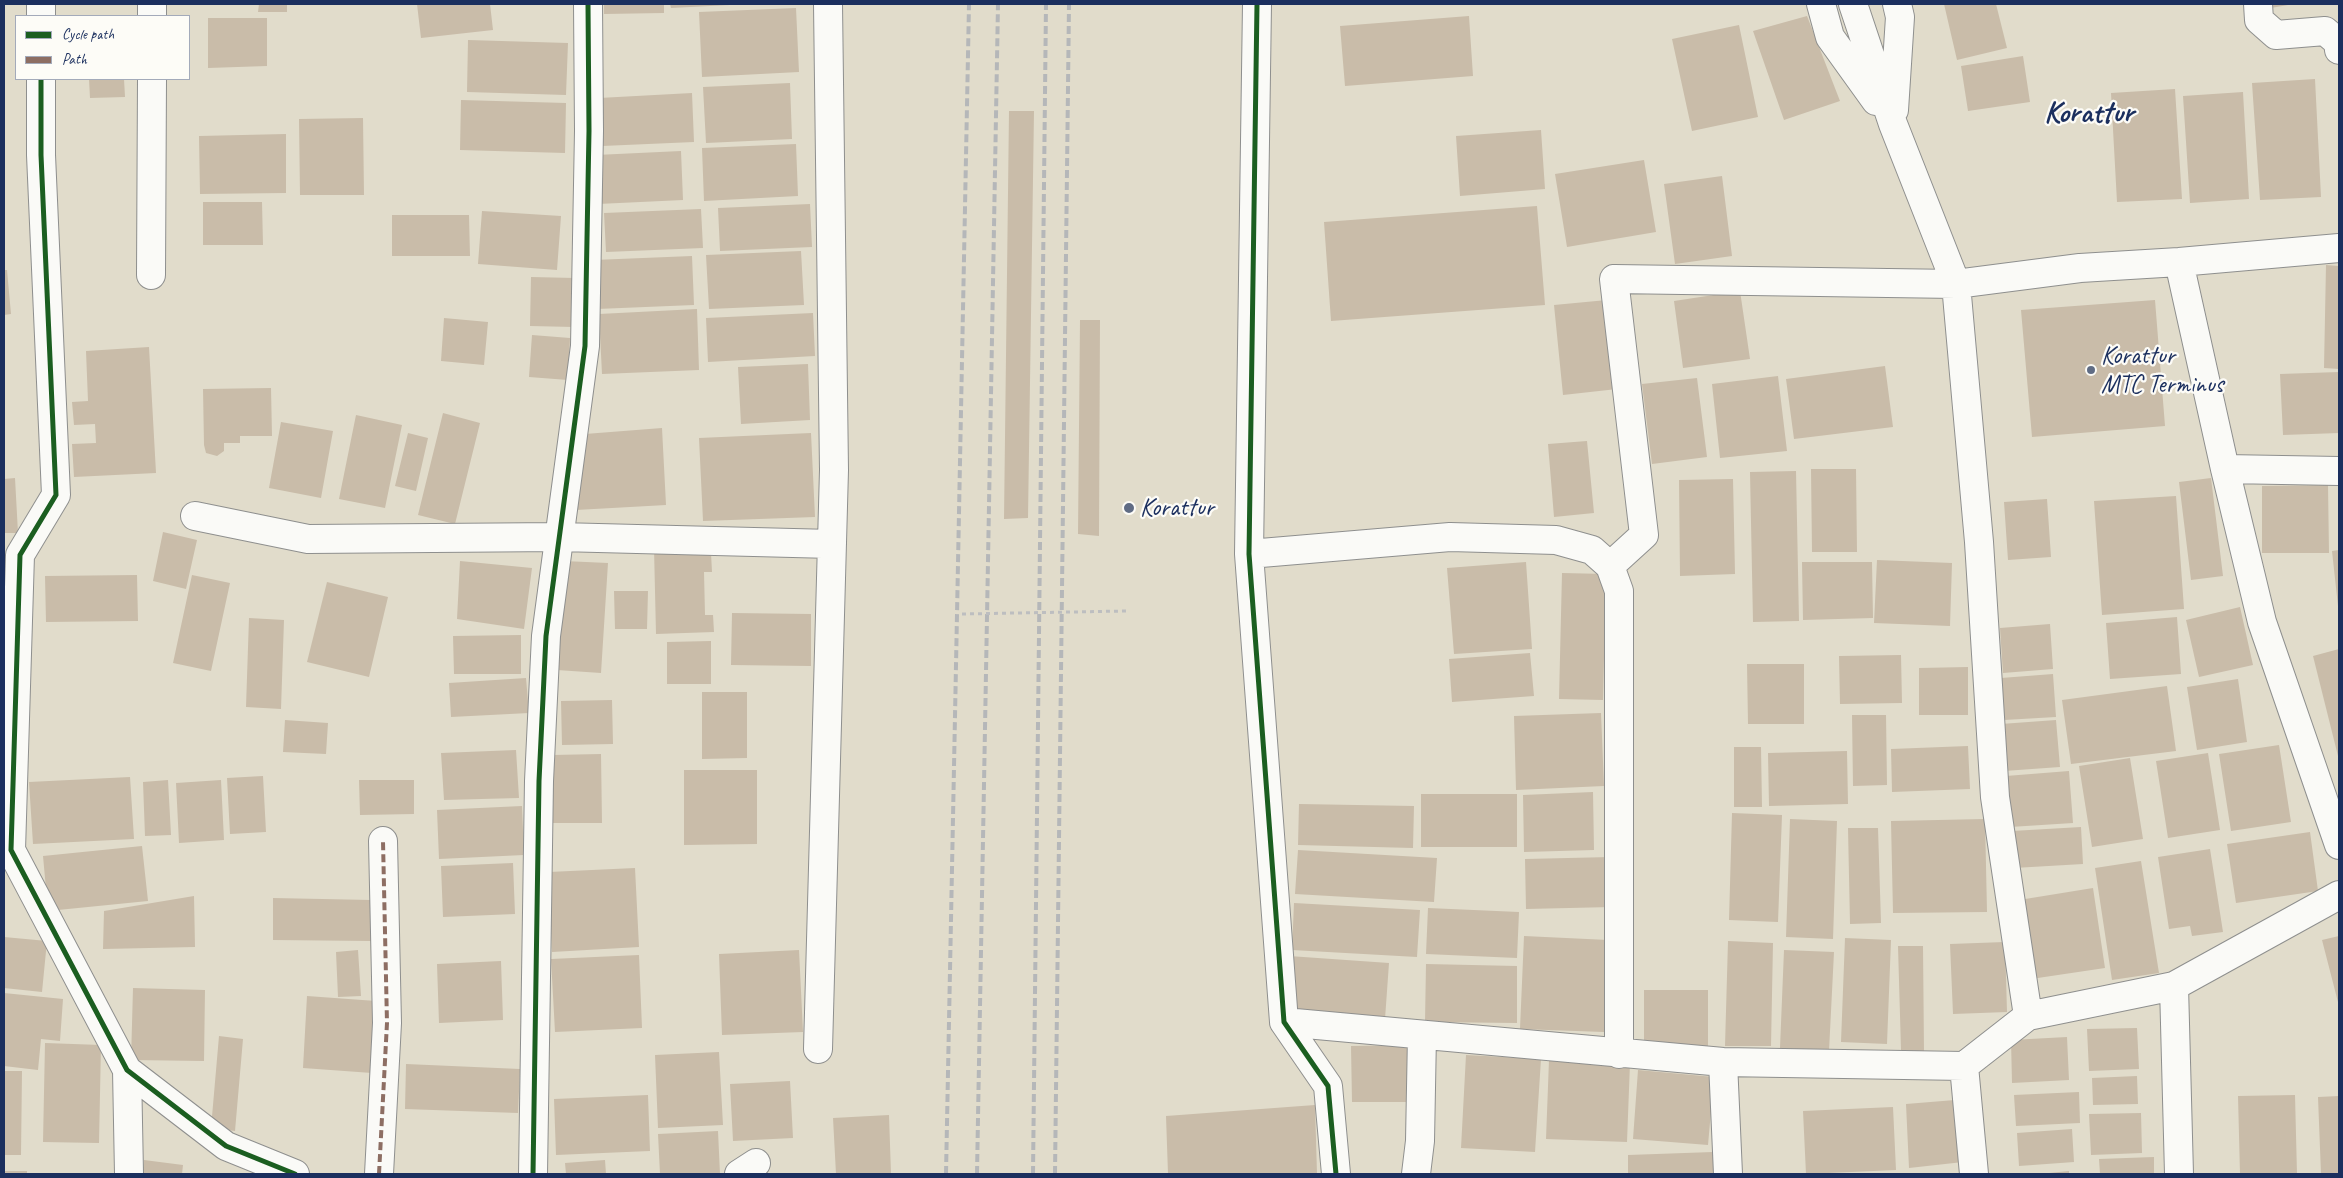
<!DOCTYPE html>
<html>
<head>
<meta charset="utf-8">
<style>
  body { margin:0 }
  #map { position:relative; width:2343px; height:1178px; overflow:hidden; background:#e1dccb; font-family:Caveat,sans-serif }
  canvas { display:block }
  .frame { position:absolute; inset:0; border:5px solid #1b2f5e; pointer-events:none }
  .legend { position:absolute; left:15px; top:15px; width:175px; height:65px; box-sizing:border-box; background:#fdfcf7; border:1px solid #a3aaba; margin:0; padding:6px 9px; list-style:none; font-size:15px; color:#1b2f5e }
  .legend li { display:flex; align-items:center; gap:10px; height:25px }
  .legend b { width:25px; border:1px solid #a3aaba }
</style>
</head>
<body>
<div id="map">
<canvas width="2343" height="1178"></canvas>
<div class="frame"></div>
<ul class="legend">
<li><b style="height:6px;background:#1b5e20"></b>Cycle path</li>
<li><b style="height:6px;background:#8d6e63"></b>Path</li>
</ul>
</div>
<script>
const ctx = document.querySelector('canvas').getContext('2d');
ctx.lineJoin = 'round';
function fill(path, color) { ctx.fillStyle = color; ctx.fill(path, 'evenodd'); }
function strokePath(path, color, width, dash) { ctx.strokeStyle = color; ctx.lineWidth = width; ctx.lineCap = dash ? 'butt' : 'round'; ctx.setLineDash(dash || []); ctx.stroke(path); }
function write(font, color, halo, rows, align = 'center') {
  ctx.font = font + ' Caveat,sans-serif'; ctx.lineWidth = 4.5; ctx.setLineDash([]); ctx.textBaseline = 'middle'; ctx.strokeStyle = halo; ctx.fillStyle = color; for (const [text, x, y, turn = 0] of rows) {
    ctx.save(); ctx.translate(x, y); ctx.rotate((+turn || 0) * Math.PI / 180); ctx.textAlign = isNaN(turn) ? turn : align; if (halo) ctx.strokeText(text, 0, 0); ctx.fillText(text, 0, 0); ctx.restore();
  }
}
const building = new Path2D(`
  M 259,4 L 287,4 L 287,12 L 258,12 Z
  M 417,4 L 490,4 L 493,30 L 421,38 Z
  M 604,4 L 664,4 L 664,13 L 604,14 Z
  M 670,4 L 730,4 L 730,5 L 671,8 Z
  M 1944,4 L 1996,4 L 2007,48 L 1957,60 Z
  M 2265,4 L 2288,4 L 2288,5 L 2265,9 Z
  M 796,8 L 799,72 L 702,77 L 699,12 Z
  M 1469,16 L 1473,76 L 1345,86 L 1340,26 Z
  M 1807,16 L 1840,101 L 1784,120 L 1753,31 Z
  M 208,18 L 267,18 L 267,66 L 208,68 Z
  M 1739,25 L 1758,117 L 1692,131 L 1672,39 Z
  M 468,40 L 568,43 L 566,95 L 467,92 Z
  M 2023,56 L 2030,102 L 1968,111 L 1961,66 Z
  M 89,79 L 124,79 L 125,97 L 90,98 Z
  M 2315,79 L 2321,197 L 2260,200 L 2252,83 Z
  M 790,83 L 792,139 L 706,143 L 703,87 Z
  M 2175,89 L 2182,199 L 2117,202 L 2111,93 Z
  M 2243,92 L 2249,199 L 2190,203 L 2183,96 Z
  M 692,93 L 694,142 L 602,146 L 599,98 Z
  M 461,100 L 566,103 L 565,153 L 460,150 Z
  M 1009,111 L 1034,111 L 1028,518 L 1004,519 Z
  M 363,118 L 364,195 L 300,195 L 299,119 Z
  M 1541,130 L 1545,189 L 1460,196 L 1456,136 Z
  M 286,134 L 286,193 L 200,194 L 199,136 Z
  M 796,144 L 798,196 L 704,201 L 702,148 Z
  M 681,151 L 683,200 L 598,204 L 596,155 Z
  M 1644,160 L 1656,232 L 1567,247 L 1555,174 Z
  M 1722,176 L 1732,256 L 1675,264 L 1664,184 Z
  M 203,202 L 262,202 L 263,245 L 203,245 Z
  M 810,204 L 812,247 L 720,251 L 718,208 Z
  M 1537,206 L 1545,305 L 1331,321 L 1324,222 Z
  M 701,209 L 703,248 L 606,252 L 604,213 Z
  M 482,211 L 561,216 L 557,270 L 478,264 Z
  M 392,215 L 469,215 L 470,256 L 392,256 Z
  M 801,251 L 804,305 L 709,309 L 706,255 Z
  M 692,256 L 694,305 L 597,309 L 594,260 Z
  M 2326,265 L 2339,266 L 2339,369 L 2324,368 Z
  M 4,270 L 7,270 L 11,314 L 4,315 Z
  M 531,277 L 575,278 L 574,327 L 530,326 Z
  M 1740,291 L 1750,359 L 1683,368 L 1674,301 Z
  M 1607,300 L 1617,389 L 1563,395 L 1554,305 Z
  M 2155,300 L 2165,426 L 2032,437 L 2021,310 Z
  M 697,309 L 699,370 L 602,374 L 599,314 Z
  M 813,313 L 815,356 L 708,362 L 706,318 Z
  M 444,318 L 488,322 L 484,365 L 441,361 Z
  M 1080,320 L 1100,320 L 1099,536 L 1078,534 Z
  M 532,335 L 570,338 L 568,380 L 529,377 Z
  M 149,347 L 156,473 L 74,477 L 72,444 L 96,443 L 95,424 L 74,425 L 72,402 L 88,401 L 86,351 Z
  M 808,364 L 810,420 L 741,424 L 738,367 Z
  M 1885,366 L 1893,427 L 1794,439 L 1786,379 Z
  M 2339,372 L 2339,433 L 2283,435 L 2280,374 Z
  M 1778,376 L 1787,451 L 1720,458 L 1712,384 Z
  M 1697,378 L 1707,457 L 1652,464 L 1642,384 Z
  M 271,388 L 272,436 L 240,436 L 240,443 L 224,443 L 224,451 L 217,456 L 206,453 L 204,445 L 203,389 Z
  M 443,413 L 480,423 L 455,524 L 418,515 Z
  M 356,415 L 402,425 L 385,508 L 339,499 Z
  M 281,422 L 333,431 L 321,498 L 269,488 Z
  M 662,428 L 666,505 L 576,510 L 585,434 Z
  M 408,433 L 428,438 L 416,491 L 395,486 Z
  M 811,433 L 815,517 L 703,521 L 699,438 Z
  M 1587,441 L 1594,513 L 1554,517 L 1548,444 Z
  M 1811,469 L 1856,469 L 1857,552 L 1812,552 Z
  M 1796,471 L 1799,621 L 1753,622 L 1750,472 Z
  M 15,478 L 18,533 L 4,533 L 4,479 Z
  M 2211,478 L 2223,576 L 2191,580 L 2179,482 Z
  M 1733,479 L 1735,574 L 1680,576 L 1679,480 Z
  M 2328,485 L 2329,553 L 2262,553 L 2262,486 Z
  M 2176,496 L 2184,609 L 2102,615 L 2094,501 Z
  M 2047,499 L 2051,557 L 2008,560 L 2004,502 Z
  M 163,532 L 197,540 L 186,589 L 153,581 Z
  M 654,548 L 711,553 L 712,572 L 704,572 L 705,615 L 713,615 L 714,632 L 656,634 Z
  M 2339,550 L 2339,606 L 2338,606 L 2332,551 Z
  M 1877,560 L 1952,563 L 1950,626 L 1874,623 Z
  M 460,561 L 532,568 L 524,629 L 457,619 Z
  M 564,561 L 608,563 L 601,673 L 557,670 Z
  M 1526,562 L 1532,649 L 1454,654 L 1447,568 Z
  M 1802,562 L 1872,562 L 1873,618 L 1803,620 Z
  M 1562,573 L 1606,574 L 1603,700 L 1559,699 Z
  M 137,575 L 138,621 L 46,622 L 45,576 Z
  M 192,575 L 230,583 L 211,671 L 173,663 Z
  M 327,582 L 388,597 L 369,677 L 307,662 Z
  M 614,591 L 648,591 L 647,629 L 615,629 Z
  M 2240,607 L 2253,665 L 2199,677 L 2186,620 Z
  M 732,613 L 811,614 L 811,666 L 731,665 Z
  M 2177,617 L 2181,674 L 2110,679 L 2106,623 Z
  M 249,618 L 284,620 L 281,709 L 246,707 Z
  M 2050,624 L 2053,669 L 2003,673 L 2000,628 Z
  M 521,635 L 521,674 L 454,674 L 453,636 Z
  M 711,641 L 711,684 L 667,684 L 667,642 Z
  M 2339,649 L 2339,760 L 2313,656 Z
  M 1530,653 L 1534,696 L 1452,702 L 1449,659 Z
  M 1901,655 L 1902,703 L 1840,704 L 1839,656 Z
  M 1747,664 L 1804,664 L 1804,724 L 1748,724 Z
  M 1968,667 L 1968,715 L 1919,715 L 1919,668 Z
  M 2053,674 L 2056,717 L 2004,720 L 2001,678 Z
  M 526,678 L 529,713 L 451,717 L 449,683 Z
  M 2238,679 L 2247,742 L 2197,750 L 2187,687 Z
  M 2167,686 L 2176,751 L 2071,764 L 2062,700 Z
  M 702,692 L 747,692 L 747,758 L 702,759 Z
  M 612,700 L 613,744 L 562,745 L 561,701 Z
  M 1601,713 L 1604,786 L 1516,790 L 1514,716 Z
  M 1852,715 L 1886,715 L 1887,785 L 1853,786 Z
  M 285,720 L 328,723 L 326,754 L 283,752 Z
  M 2056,720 L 2060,767 L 2004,771 L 2001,724 Z
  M 2279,745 L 2291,822 L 2231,831 L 2219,754 Z
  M 1968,746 L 1970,789 L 1892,792 L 1891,749 Z
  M 1734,747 L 1761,747 L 1762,807 L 1734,807 Z
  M 516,750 L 519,798 L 444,800 L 441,753 Z
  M 1847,751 L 1848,804 L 1769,806 L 1768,753 Z
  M 2208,753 L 2220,830 L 2168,838 L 2156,761 Z
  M 601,754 L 602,823 L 552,823 L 552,755 Z
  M 2130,758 L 2143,839 L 2092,847 L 2079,766 Z
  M 684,770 L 757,770 L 757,844 L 684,845 Z
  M 2069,771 L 2073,823 L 2010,827 L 2006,776 Z
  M 263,776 L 266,832 L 230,834 L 227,778 Z
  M 130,777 L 134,839 L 33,844 L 29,782 Z
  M 168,780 L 171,835 L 145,836 L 143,782 Z
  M 221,780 L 224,840 L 179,843 L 176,783 Z
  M 359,780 L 414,780 L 414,814 L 360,815 Z
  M 1593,792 L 1594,850 L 1524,852 L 1523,795 Z
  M 1421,794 L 1517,794 L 1517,847 L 1421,847 Z
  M 1299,804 L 1414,806 L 1413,848 L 1298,845 Z
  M 522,806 L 524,855 L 439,859 L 437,810 Z
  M 1732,813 L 1782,815 L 1778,922 L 1729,920 Z
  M 1790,819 L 1837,821 L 1833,939 L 1786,937 Z
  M 1985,819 L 1987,912 L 1893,913 L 1891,821 Z
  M 2081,827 L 2083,864 L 2014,868 L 2012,831 Z
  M 1848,828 L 1878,828 L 1881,923 L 1850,924 Z
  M 2310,832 L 2318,891 L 2236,903 L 2227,844 Z
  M 142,846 L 148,901 L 48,911 L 43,856 Z
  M 2210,849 L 2223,932 L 2192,936 L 2190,926 L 2169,929 L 2158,857 Z
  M 1298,850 L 1437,858 L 1434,902 L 1295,894 Z
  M 1611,857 L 1612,907 L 1526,909 L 1525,859 Z
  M 2141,861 L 2159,973 L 2112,980 L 2095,868 Z
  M 513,863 L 515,914 L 443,917 L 441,866 Z
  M 635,868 L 639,947 L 552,952 L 549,872 Z
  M 2093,888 L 2105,968 L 2031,979 L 2019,900 Z
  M 194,896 L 195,947 L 103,949 L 104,911 Z
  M 273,898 L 371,900 L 371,941 L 273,940 Z
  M 1294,903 L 1420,910 L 1417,957 L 1292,950 Z
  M 1428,908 L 1519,912 L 1517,958 L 1426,954 Z
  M 1524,936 L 1608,940 L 1604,1032 L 1520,1029 Z
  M 2339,936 L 2339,1006 L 2322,940 Z
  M 4,937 L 47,941 L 42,992 L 4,988 Z
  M 1845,938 L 1891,940 L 1887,1044 L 1841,1042 Z
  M 1728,941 L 1773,943 L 1771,1046 L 1725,1046 Z
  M 2005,942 L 2007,1012 L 1953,1014 L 1950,944 Z
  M 1898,946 L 1923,946 L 1924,1052 L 1901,1050 Z
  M 358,950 L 361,996 L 338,997 L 336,952 Z
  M 799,950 L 803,1032 L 722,1035 L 719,954 Z
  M 1784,950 L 1834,952 L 1829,1051 L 1780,1048 Z
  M 639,955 L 642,1028 L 555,1032 L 551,959 Z
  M 1289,956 L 1389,963 L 1385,1019 L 1285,1011 Z
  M 501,961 L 503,1020 L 439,1023 L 437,964 Z
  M 1426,964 L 1517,966 L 1517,1023 L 1425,1022 Z
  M 133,988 L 205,990 L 204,1061 L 131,1060 Z
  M 1644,990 L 1708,990 L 1708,1050 L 1644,1049 Z
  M 4,993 L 63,999 L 60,1041 L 41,1039 L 38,1070 L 4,1066 Z
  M 307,996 L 376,1001 L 372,1073 L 303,1068 Z
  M 2137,1028 L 2139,1069 L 2089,1071 L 2087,1029 Z
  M 219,1036 L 243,1039 L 235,1131 L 211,1128 Z
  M 2067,1037 L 2069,1080 L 2012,1083 L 2011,1040 Z
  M 45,1043 L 101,1045 L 99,1143 L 43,1142 Z
  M 1415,1045 L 1415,1102 L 1352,1102 L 1351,1046 Z
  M 719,1052 L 723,1125 L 658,1128 L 655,1055 Z
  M 1466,1055 L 1541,1059 L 1535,1152 L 1461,1148 Z
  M 1549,1060 L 1630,1063 L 1627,1142 L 1546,1139 Z
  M 406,1064 L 520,1069 L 518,1113 L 405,1109 Z
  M 1638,1070 L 1714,1077 L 1708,1145 L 1633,1139 Z
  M 4,1071 L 22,1071 L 21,1155 L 4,1155 Z
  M 2137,1076 L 2138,1104 L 2093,1105 L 2092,1078 Z
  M 790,1081 L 793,1138 L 733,1141 L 730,1084 Z
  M 2079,1092 L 2080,1123 L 2016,1126 L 2014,1095 Z
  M 648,1095 L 650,1151 L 556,1155 L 554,1099 Z
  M 2295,1095 L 2297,1174 L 2240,1174 L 2238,1096 Z
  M 2339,1096 L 2339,1174 L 2321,1174 L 2318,1097 Z
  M 1955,1100 L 1963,1162 L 1909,1168 L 1906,1104 Z
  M 1315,1105 L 1317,1174 L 1168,1174 L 1166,1116 Z
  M 1893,1107 L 1896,1170 L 1806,1174 L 1803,1111 Z
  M 2141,1113 L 2142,1153 L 2091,1155 L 2089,1114 Z
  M 889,1115 L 891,1174 L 836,1174 L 833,1118 Z
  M 2072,1129 L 2074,1162 L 2019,1166 L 2017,1133 Z
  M 718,1131 L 720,1174 L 660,1174 L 658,1134 Z
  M 1713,1152 L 1713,1174 L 1628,1174 L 1628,1155 Z
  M 2154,1157 L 2154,1174 L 2100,1174 L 2099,1159 Z
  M 144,1160 L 183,1165 L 182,1174 L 143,1174 Z
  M 605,1160 L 606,1174 L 566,1174 L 565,1163 Z
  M 4,1171 L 27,1171 L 27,1174 L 4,1174 Z
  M 2069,1171 L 2069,1174 L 2049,1174 L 2049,1173 Z`);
const minor = new Path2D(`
  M 1257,4 L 1249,554 L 1284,1022 L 1328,1086 L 1336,1174
  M 1821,4 L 1830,37 L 1876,101
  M 1853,4 L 1893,124 L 1956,284 L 1979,542 L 1995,797 L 2028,1016
  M 2258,4 L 2259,20 L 2276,35 L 2325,31 L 2338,42 L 2339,50
  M 41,16 L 41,4
  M 152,16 L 152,4
  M 41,79 L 41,155 L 56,495 L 20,555 L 11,850 L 127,1070 L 226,1146 L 295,1174
  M 1894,110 L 1900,17 L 1897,4
  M 2179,262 L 2225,469 L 2262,622 L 2339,845
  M 151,275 L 152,79
  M 2225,469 L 2339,471
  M 195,516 L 308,539 L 559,537 L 832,544
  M 1249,554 L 1450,537 L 1556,540 L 1592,550 L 1610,566 L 1619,591 L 1619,1054
  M 1610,566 L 1644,535 L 1614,279 L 1956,284 L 2080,268 L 2179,262 L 2339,248
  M 2174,986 L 2179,1174
  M 1284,1022 L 1723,1062 L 1964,1066 L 2028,1016 L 2174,986 L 2339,895
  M 818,1049 L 834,470 L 828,4
  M 1723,1062 L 1728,1174
  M 1964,1066 L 1974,1174
  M 127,1070 L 129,1174
  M 379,1174 L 387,1023 L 383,841
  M 533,1174 L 539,781 L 546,636 L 585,346 L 589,131 L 588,4
  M 739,1174 L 756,1163
  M 1416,1174 L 1420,1141 L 1422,1035`);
const rail = new Path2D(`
  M 946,1174 L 969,4
  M 977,1174 L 998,4
  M 1033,1174 L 1046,4
  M 1055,1174 L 1069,4`);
const pathBridge = new Path2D(`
  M 962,614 L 1126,611`);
const quiet = new Path2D(`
  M 379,1174 L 387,1023 L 383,841`);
const cycleway = new Path2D(`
  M 1257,4 L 1249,554 L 1284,1022 L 1328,1086 L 1336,1174
  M 41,79 L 41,155 L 56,495 L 20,555 L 11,850 L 127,1070 L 226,1146 L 295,1174
  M 533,1174 L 539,781 L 546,636 L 585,346 L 589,131 L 588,4`);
const markers = [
  [2091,370,5,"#606c84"],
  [1129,508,6,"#606c84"]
];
const poiNames = [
  ["Korattur",2101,356],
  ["MTC Terminus",2101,385],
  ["Korattur",1140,508]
];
const districtNames = [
  ["Korattur",2089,114]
];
fill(building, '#c9bca9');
strokePath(minor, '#8e8f8e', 30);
strokePath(minor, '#fafaf7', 28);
strokePath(rail, '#b5b7b9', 4, [8, 4]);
strokePath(pathBridge, '#bdbec0', 3, [4, 4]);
strokePath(quiet, '#8d6e63', 4, [8, 4]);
strokePath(cycleway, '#1b5e20', 5);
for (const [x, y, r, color] of markers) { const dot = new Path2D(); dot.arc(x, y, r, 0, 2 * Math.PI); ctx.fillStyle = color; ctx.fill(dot); strokePath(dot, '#fdfcf7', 2); }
write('25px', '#1b2f5e', '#fdfcf7', poiNames, 'left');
write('bold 30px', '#1b2f5e', '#fdfcf7', districtNames);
</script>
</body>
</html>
